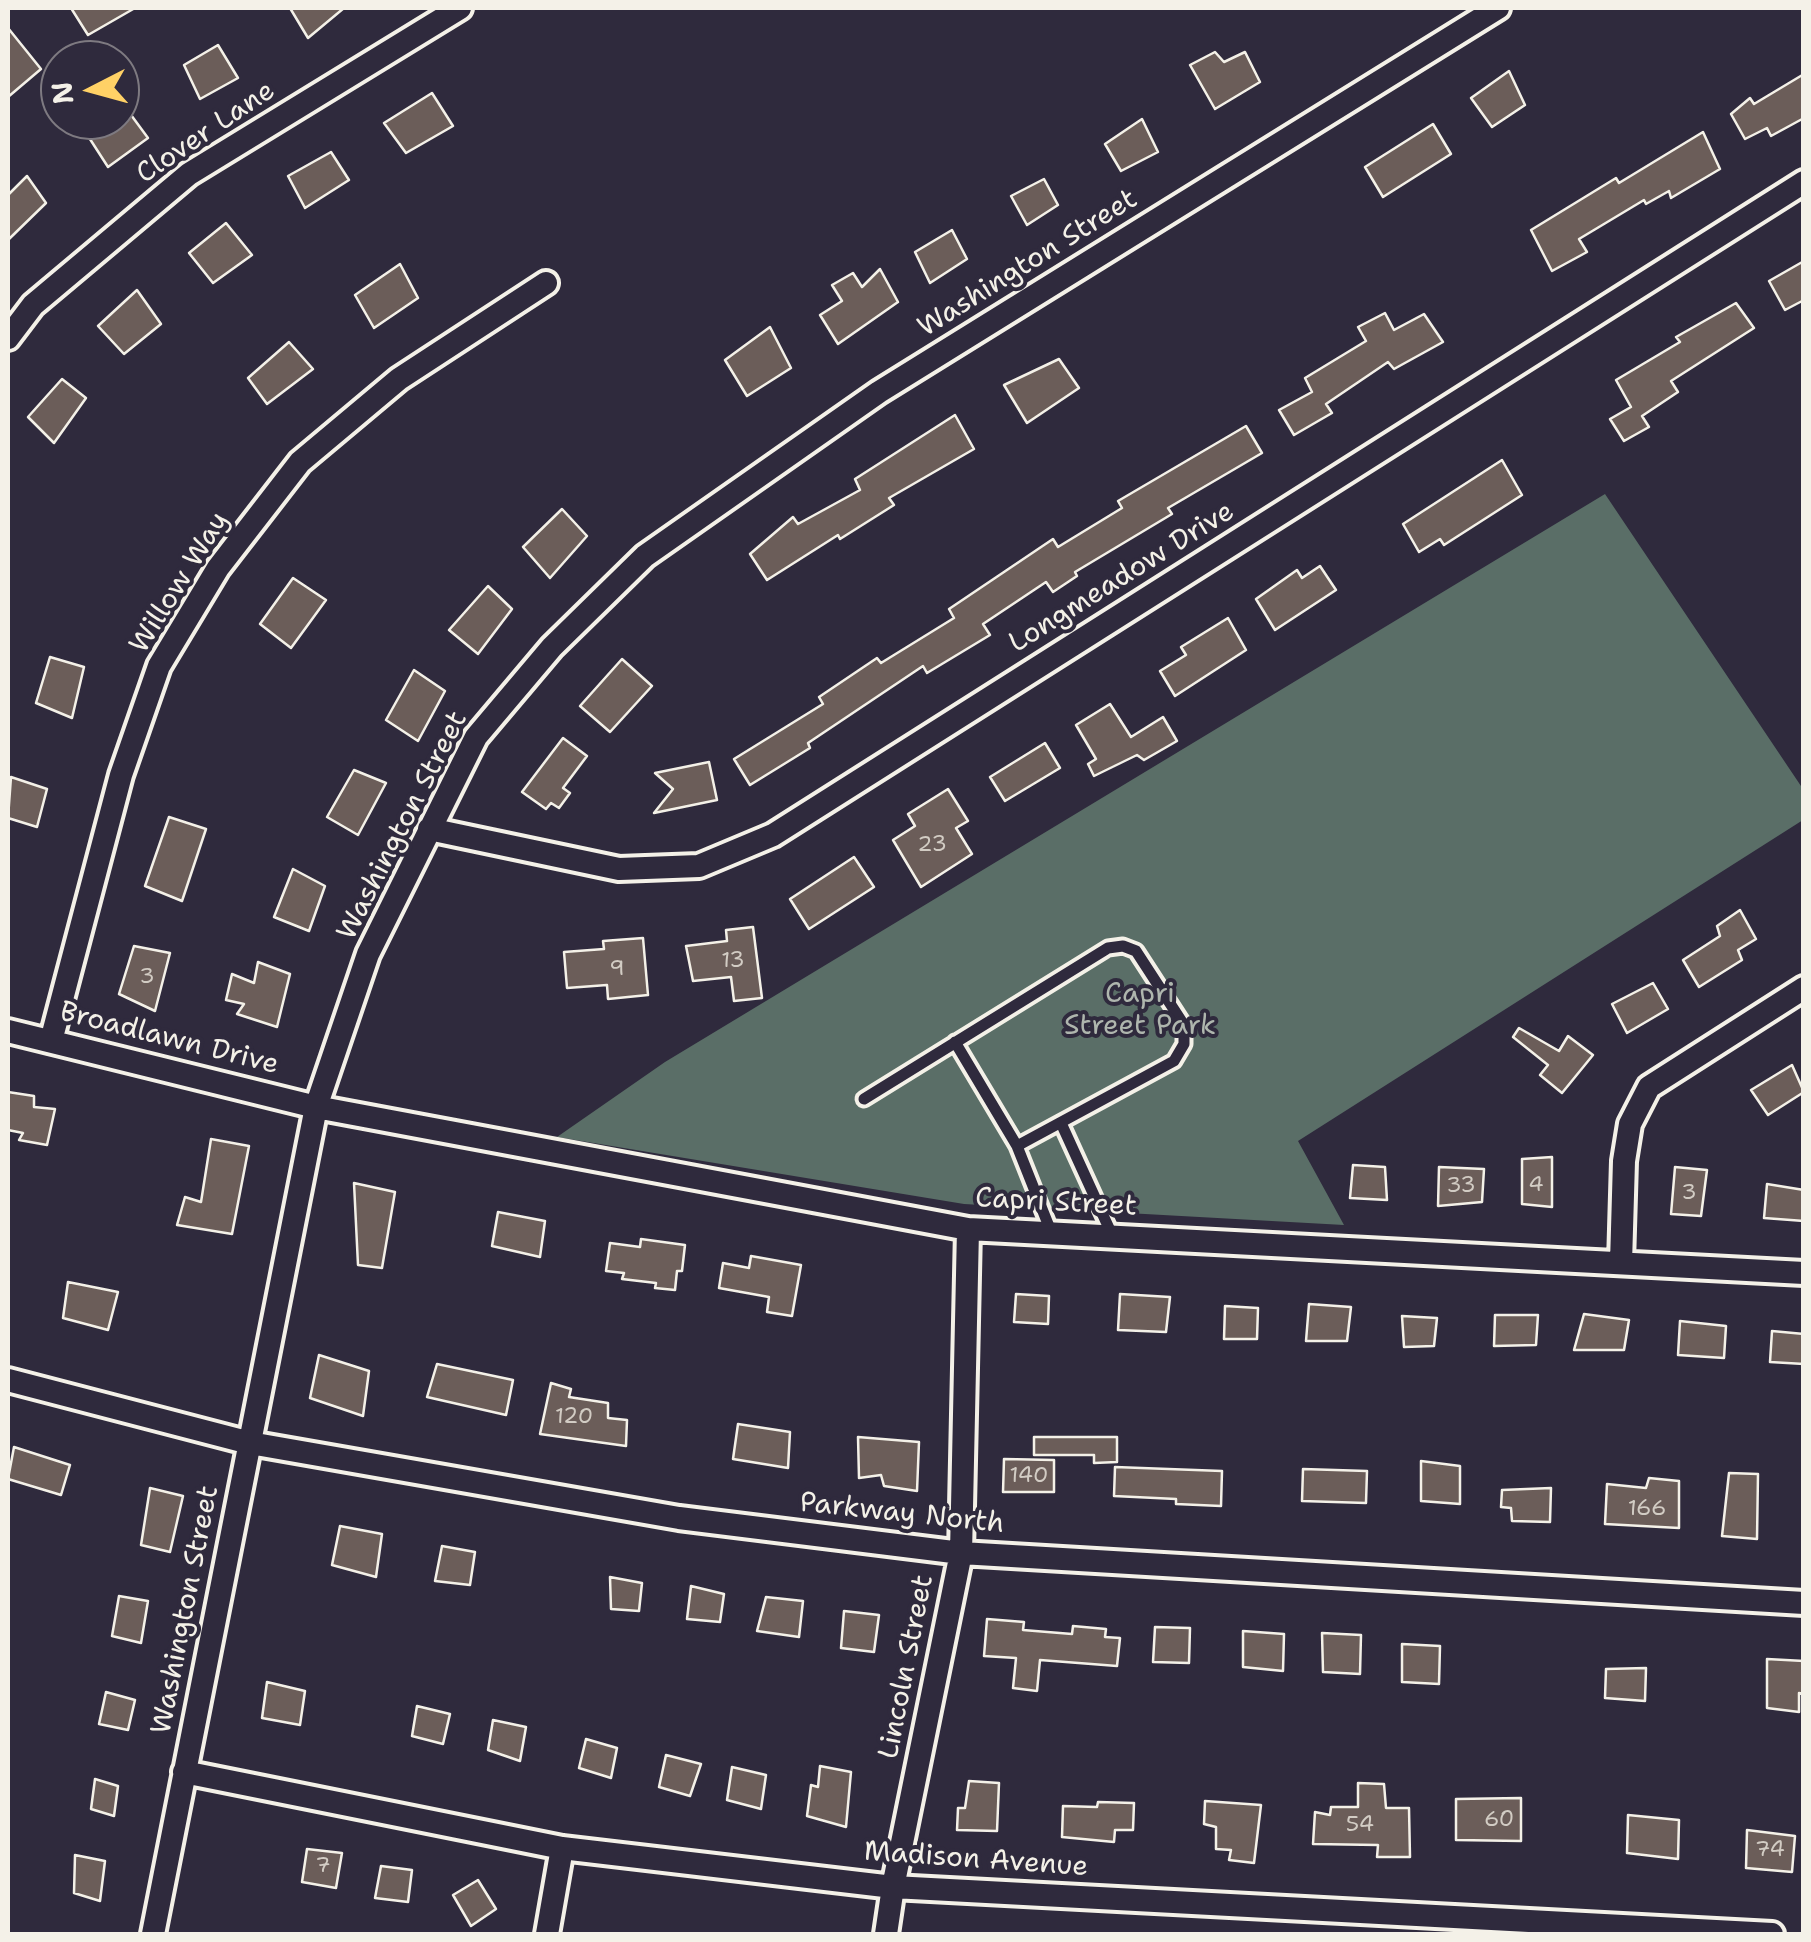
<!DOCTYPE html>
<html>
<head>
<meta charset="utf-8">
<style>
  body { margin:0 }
  #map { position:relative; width:1811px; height:1942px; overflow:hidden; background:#2f2a3d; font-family:"Shantell Sans",sans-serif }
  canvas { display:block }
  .frame { position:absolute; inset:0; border:10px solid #f4f1e8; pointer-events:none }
  .north { position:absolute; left:40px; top:40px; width:100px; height:100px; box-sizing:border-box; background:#2f2a3d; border:2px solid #7e7a81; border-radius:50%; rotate:264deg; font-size:28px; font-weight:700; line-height:40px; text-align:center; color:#f4f1e8 }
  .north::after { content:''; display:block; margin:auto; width:35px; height:45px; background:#ffd166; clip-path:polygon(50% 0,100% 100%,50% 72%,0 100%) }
</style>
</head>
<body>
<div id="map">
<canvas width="1811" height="1942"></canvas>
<div class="frame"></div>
<div class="north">N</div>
</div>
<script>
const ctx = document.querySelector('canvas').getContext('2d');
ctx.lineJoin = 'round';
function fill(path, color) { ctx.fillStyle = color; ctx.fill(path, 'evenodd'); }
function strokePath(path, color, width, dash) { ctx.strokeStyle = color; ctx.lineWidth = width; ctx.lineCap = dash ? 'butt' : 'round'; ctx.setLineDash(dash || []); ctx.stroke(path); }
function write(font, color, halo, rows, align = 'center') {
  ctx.font = font + ' "Shantell Sans",sans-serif'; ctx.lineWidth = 8; ctx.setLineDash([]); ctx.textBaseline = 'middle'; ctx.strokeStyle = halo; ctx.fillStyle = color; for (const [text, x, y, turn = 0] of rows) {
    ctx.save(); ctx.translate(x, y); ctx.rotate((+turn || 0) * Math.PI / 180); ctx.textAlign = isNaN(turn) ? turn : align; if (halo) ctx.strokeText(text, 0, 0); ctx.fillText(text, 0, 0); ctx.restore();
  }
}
const green = new Path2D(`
  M 1605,494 L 1803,789 L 1803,820 L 1298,1141 L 1344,1225 L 964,1204 L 557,1137 L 665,1062 Z`);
const building = new Path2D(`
  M 71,8 L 135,8 L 88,35 Z
  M 290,8 L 344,8 L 308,38 Z
  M 8,28 L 41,69 L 8,97 Z
  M 218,45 L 238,78 L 200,99 L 184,65 Z
  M 1215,52 L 1224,62 L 1245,52 L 1260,82 L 1215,109 L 1190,65 Z
  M 1509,71 L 1525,105 L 1492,127 L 1471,98 Z
  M 1804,74 L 1804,118 L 1771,136 L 1767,128 L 1745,139 L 1731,114 L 1750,98 L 1754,104 Z
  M 432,93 L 453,126 L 406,153 L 384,123 Z
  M 120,100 L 148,138 L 108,167 L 88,136 L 106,120 L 120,120 Z
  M 1142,119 L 1158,152 L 1121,171 L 1105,144 Z
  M 1433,124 L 1451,154 L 1383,197 L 1365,167 Z
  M 1703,132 L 1720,169 L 1671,198 L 1669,191 L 1646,204 L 1644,200 L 1579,239 L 1587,252 L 1552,271 L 1531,230 L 1616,178 L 1619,183 Z
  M 331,152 L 349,180 L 305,208 L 288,176 Z
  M 27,176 L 46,203 L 8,240 L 8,195 Z
  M 1044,179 L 1058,205 L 1027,225 L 1011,196 Z
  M 226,223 L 252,255 L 213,283 L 189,253 Z
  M 952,230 L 967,259 L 930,283 L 915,252 Z
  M 1804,261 L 1804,300 L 1785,310 L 1769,281 Z
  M 400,264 L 418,298 L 374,328 L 355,295 Z
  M 880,269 L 898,302 L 838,344 L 820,315 L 842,301 L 832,285 L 853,273 L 862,287 Z
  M 137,290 L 161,324 L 124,354 L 98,326 Z
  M 1736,303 L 1754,328 L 1671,381 L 1678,392 L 1642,416 L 1649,427 L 1624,441 L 1610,419 L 1631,407 L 1616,380 L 1680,342 L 1676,337 Z
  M 1385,313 L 1394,330 L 1424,314 L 1443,342 L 1394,369 L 1388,362 L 1326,404 L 1332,413 L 1294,435 L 1279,410 L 1312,392 L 1305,378 L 1366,341 L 1358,327 Z
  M 770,327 L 791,368 L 747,396 L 725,360 Z
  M 289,342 L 313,369 L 267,404 L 248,378 Z
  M 1059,359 L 1079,388 L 1027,423 L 1004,385 Z
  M 62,379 L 86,398 L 54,443 L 28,417 Z
  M 955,415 L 974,449 L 889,498 L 894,505 L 840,539 L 838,535 L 767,580 L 750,554 L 793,517 L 798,524 L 860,490 L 855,479 Z
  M 1246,426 L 1262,453 L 1168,508 L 1172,514 L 1075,572 L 1077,576 L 1053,592 L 1046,582 L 983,624 L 990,635 L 927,673 L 923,666 L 808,743 L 810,748 L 750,785 L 734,759 L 823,704 L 819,697 L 877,658 L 881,663 L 954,618 L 949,609 L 1053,539 L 1058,547 L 1122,508 L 1118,501 Z
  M 1502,460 L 1522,495 L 1444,545 L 1440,539 L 1419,552 L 1403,524 Z
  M 562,509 L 587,536 L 550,578 L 523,547 Z
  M 1320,566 L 1336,590 L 1275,630 L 1256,599 L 1297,570 L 1302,578 Z
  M 293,578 L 326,600 L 291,648 L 260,624 Z
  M 488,586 L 512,609 L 478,654 L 449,630 Z
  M 1228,618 L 1246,650 L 1175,696 L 1160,671 L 1186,655 L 1181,647 Z
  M 50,657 L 84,667 L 72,718 L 36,703 Z
  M 622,659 L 652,686 L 610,732 L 580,706 Z
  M 414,670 L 445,691 L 418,741 L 386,720 Z
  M 1110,704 L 1131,737 L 1163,717 L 1177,741 L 1144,760 L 1137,755 L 1094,776 L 1088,764 L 1096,759 L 1076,725 Z
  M 563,738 L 587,756 L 563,788 L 570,793 L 559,808 L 551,803 L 546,809 L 522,792 Z
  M 1045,743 L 1060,768 L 1005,801 L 990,777 Z
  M 709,762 L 717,800 L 654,813 L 673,789 L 655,773 Z
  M 354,770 L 386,783 L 358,835 L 327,817 Z
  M 11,777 L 47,789 L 37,827 L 8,818 Z
  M 948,789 L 968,821 L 956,828 L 972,854 L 921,887 L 893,840 L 915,826 L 908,814 Z
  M 169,817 L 206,829 L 182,901 L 145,886 Z
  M 854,857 L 874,887 L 809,929 L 790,899 Z
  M 293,869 L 325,886 L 309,931 L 274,917 Z
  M 1740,910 L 1756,939 L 1738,950 L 1742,960 L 1699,987 L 1683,960 L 1720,936 L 1717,926 Z
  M 753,927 L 762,998 L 734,1001 L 731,977 L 693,981 L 686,946 L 727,941 L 726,930 Z
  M 643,938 L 648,995 L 608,999 L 607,985 L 567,988 L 564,952 L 604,949 L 603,941 Z
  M 134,946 L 170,953 L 155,1011 L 119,994 Z
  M 258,962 L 290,974 L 277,1027 L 237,1014 L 244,1004 L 226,1000 L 232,974 L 254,983 Z
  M 1653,983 L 1668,1009 L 1627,1033 L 1612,1004 Z
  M 1519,1028 L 1559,1051 L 1568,1036 L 1593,1055 L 1562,1093 L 1540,1075 L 1548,1065 L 1513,1037 Z
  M 1792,1065 L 1804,1092 L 1768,1115 L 1751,1090 Z
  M 8,1092 L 34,1096 L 34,1107 L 55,1109 L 47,1145 L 19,1140 L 23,1133 L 8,1130 Z
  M 211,1139 L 249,1146 L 232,1234 L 177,1225 L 185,1197 L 201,1202 Z
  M 1552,1157 L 1552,1207 L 1522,1204 L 1522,1159 Z
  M 1353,1165 L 1385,1167 L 1387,1200 L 1350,1198 Z
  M 1439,1167 L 1484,1169 L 1482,1202 L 1438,1206 Z
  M 1675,1167 L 1707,1170 L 1701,1216 L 1671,1214 Z
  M 354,1183 L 395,1192 L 382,1268 L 358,1265 Z
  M 1767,1184 L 1804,1190 L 1804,1221 L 1764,1218 Z
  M 498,1212 L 545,1221 L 540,1257 L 492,1246 Z
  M 641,1239 L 685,1245 L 682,1271 L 677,1271 L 675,1290 L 655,1288 L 656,1283 L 622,1279 L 624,1273 L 606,1271 L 610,1243 L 640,1247 Z
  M 751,1256 L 801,1265 L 792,1316 L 767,1312 L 769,1297 L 719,1288 L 723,1263 L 749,1268 Z
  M 68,1282 L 118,1292 L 108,1330 L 63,1318 Z
  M 1016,1294 L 1049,1296 L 1048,1324 L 1014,1322 Z
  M 1120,1294 L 1170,1297 L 1166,1332 L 1118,1330 Z
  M 1309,1304 L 1351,1307 L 1347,1341 L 1306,1341 Z
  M 1225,1306 L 1258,1308 L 1257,1339 L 1224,1339 Z
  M 1584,1314 L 1629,1320 L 1624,1350 L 1574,1350 Z
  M 1495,1315 L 1538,1315 L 1536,1345 L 1494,1346 Z
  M 1402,1316 L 1437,1318 L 1434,1346 L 1404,1347 Z
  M 1680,1321 L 1726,1326 L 1724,1358 L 1678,1355 Z
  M 1772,1331 L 1804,1334 L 1804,1364 L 1770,1362 Z
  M 319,1355 L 369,1371 L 363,1416 L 310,1398 Z
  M 437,1364 L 513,1380 L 506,1415 L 427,1397 Z
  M 551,1383 L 571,1389 L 569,1397 L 608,1403 L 608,1418 L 627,1420 L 626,1446 L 540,1434 Z
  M 738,1424 L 790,1432 L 788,1468 L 733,1459 Z
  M 858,1437 L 919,1442 L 917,1491 L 884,1486 L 881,1475 L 859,1478 Z
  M 1034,1437 L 1117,1437 L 1117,1462 L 1094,1463 L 1094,1455 L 1034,1455 Z
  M 14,1447 L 70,1465 L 61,1495 L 8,1479 Z
  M 1004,1459 L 1054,1460 L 1054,1492 L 1003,1492 Z
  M 1421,1461 L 1460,1466 L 1460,1504 L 1421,1501 Z
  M 1115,1467 L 1222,1471 L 1221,1506 L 1176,1504 L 1176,1499 L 1114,1496 Z
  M 1303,1469 L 1367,1471 L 1366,1503 L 1302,1501 Z
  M 1729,1473 L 1758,1474 L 1757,1539 L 1722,1536 Z
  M 1649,1478 L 1679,1481 L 1679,1528 L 1605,1524 L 1607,1484 L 1646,1488 Z
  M 150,1488 L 183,1496 L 170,1552 L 141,1545 Z
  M 1551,1488 L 1550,1522 L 1512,1521 L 1511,1508 L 1501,1507 L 1502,1490 Z
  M 340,1526 L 382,1534 L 376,1577 L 332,1565 Z
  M 442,1546 L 475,1552 L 470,1585 L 435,1581 Z
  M 610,1577 L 642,1583 L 639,1611 L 611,1609 Z
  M 691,1586 L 724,1594 L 720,1622 L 687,1619 Z
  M 119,1596 L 148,1601 L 141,1643 L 112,1636 Z
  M 766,1597 L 803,1601 L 799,1637 L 757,1631 Z
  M 844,1611 L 879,1615 L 874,1652 L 841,1648 Z
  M 987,1619 L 1024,1622 L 1023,1630 L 1072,1634 L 1073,1626 L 1106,1629 L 1105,1637 L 1120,1638 L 1117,1666 L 1040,1660 L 1037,1691 L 1013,1688 L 1016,1658 L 984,1656 Z
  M 1155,1627 L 1190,1628 L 1189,1663 L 1153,1662 Z
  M 1243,1631 L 1284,1634 L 1283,1671 L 1243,1667 Z
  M 1322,1633 L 1361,1635 L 1360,1674 L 1323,1672 Z
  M 1402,1644 L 1440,1646 L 1439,1684 L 1402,1682 Z
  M 1767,1659 L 1804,1661 L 1804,1694 L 1799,1693 L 1799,1712 L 1767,1708 Z
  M 1646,1668 L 1645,1701 L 1605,1698 L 1606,1669 Z
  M 267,1682 L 305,1691 L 300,1725 L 262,1718 Z
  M 106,1692 L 135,1700 L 128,1730 L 99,1724 Z
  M 417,1706 L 450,1714 L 443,1744 L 412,1736 Z
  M 493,1720 L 526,1727 L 520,1761 L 488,1750 Z
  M 586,1739 L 617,1748 L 611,1778 L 579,1768 Z
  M 666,1755 L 701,1764 L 690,1796 L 659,1787 Z
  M 820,1766 L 851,1772 L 846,1827 L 807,1816 L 811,1785 L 818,1787 Z
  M 732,1767 L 766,1775 L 761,1809 L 727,1800 Z
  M 95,1779 L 118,1786 L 114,1816 L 91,1809 Z
  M 969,1781 L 999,1783 L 997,1831 L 957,1830 L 958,1808 L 965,1808 Z
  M 1358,1783 L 1384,1784 L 1386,1808 L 1409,1808 L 1410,1857 L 1377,1857 L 1378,1845 L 1313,1844 L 1315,1812 L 1330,1815 L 1331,1807 L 1358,1807 Z
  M 1521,1798 L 1521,1841 L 1456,1840 L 1456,1799 Z
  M 1205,1801 L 1261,1805 L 1254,1863 L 1229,1860 L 1231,1850 L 1216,1849 L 1216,1827 L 1204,1824 Z
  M 1098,1802 L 1134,1803 L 1133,1830 L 1115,1830 L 1114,1842 L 1062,1837 L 1063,1806 L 1097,1807 Z
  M 1628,1815 L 1679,1820 L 1678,1859 L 1627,1853 Z
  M 1747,1830 L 1795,1836 L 1792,1872 L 1746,1868 Z
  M 307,1849 L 342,1853 L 336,1888 L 302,1882 Z
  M 75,1855 L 105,1861 L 100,1901 L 74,1893 Z
  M 381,1866 L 412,1870 L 408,1902 L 375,1898 Z
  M 478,1880 L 496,1909 L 471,1926 L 453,1895 Z`);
const lane = new Path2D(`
  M 955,1042 L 1017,1146 L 1052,1234
  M 864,1099 L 1108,948 L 1123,946 L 1136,951 L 1184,1025 L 1184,1044 L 1174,1061 L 1017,1146
  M 1061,1123 L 1113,1237`);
const street = new Path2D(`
  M 8,338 L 33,305 L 189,174 L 460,8
  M 429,829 L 619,869 L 699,866 L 773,835 L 1804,182
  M 8,1031 L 316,1107 L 968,1229 L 1804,1273
  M 51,1041 L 121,775 L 159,666 L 218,568 L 300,462 L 399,379 L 546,283
  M 1621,1263 L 1624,1161 L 1630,1124 L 1649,1087 L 1804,988
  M 8,1380 L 250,1443 L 679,1518 L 961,1553 L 1804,1603
  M 184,1772 L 562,1848 L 893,1887 L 1772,1934
  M 153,1934 L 316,1107 L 368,954 L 476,737 L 552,647 L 645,556 L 879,392 L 1498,8
  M 547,1934 L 562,1848
  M 886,1934 L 893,1887 L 961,1553 L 968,1229`);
const numberNames = [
  ["23",932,845],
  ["13",733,961],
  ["9",617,969],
  ["3",147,977],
  ["4",1536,1185],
  ["33",1461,1186],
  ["3",1689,1193],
  ["120",574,1417],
  ["140",1029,1476],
  ["166",1647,1509],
  ["60",1499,1820],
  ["54",1360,1825],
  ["74",1770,1850],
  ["7",323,1866]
];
const streetNames = [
  ["Clover Lane",206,133,-34],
  ["Washington Street",1028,264,-32],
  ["Longmeadow Drive",1122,578,-32],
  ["Willow Way",180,583,-58],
  ["Washington Street",403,826,-63],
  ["Broadlawn Drive",169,1039,14],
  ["Capri Street",1056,1203,3],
  ["Parkway North",902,1514,6],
  ["Washington Street",186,1610,-79],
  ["Lincoln Street",907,1667,-79],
  ["Madison Avenue",976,1860,4]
];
const parkNames = [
  ["Capri",1140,995],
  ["Street Park",1140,1027]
];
fill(green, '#5a6e67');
fill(building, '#6b5d59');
strokePath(building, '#f4f1e8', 2.5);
strokePath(lane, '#f4f1e8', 19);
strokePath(street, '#f4f1e8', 30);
strokePath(lane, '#2f2a3d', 11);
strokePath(street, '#2f2a3d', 22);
write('22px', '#d2ccc4', null, numberNames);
write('28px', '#f4f1e8', '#2f2a3d', streetNames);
write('28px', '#afb6ae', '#2f2a3d', parkNames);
</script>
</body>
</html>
